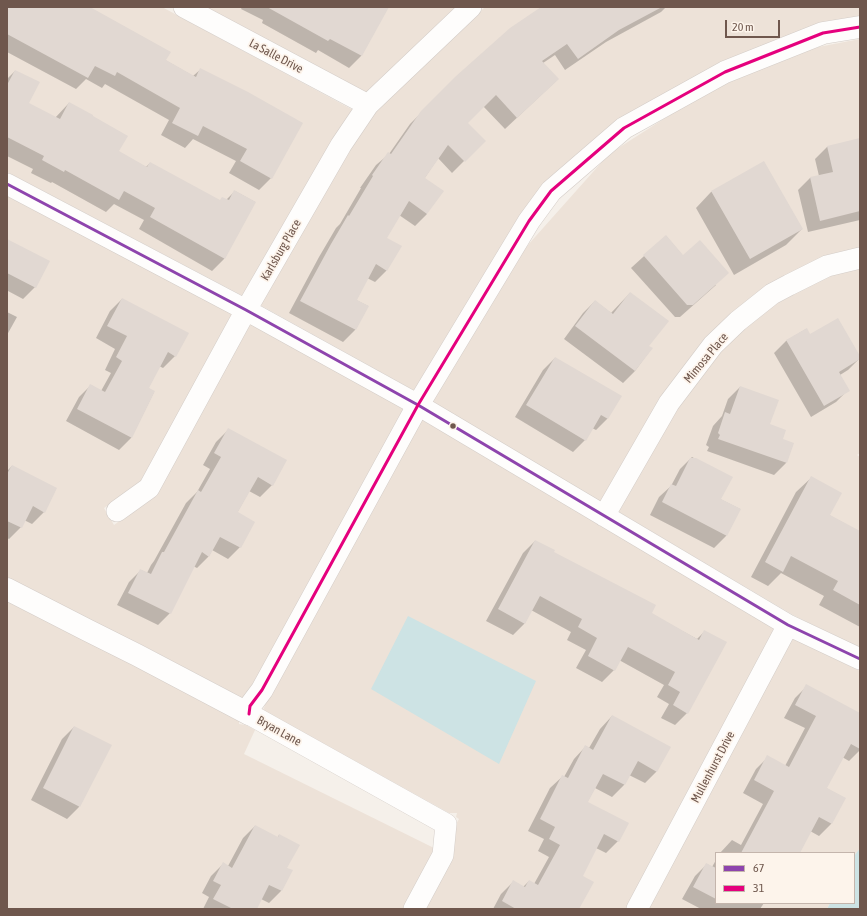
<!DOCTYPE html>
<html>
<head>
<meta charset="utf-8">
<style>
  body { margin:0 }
  #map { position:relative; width:867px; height:916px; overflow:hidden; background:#f5f0ea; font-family:"Asap Condensed",sans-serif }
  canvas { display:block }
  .frame { position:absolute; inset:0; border:8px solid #6f574d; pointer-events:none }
  .legend { position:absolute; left:715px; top:852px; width:140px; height:52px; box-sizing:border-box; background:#fdf4eb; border:1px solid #c4b5ac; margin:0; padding:5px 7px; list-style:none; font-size:12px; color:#6f574d }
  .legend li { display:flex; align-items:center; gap:8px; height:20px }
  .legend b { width:20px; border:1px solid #c4b5ac }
  .scale { position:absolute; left:725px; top:20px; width:55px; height:18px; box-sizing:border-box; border:2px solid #6f574d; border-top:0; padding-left:5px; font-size:12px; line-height:14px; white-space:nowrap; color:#6f574d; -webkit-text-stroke:3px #fdf4eb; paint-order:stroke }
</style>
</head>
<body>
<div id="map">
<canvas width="867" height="916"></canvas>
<div class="frame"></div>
<ul class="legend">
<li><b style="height:5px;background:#8e44ad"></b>67</li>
<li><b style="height:5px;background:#e5007d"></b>31</li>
</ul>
<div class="scale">20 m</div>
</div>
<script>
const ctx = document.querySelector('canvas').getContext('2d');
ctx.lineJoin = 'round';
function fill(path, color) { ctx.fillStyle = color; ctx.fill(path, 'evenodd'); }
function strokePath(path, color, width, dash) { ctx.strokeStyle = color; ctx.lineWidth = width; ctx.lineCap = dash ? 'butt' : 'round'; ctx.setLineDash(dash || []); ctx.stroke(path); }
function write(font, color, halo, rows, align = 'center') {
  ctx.font = font + ' "Asap Condensed",sans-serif'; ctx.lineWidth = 3.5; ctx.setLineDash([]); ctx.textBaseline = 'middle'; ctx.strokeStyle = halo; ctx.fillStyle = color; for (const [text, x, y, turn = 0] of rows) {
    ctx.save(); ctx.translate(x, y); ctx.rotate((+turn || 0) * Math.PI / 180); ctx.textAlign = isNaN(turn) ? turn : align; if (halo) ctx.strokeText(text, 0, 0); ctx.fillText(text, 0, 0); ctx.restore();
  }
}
const residential = new Path2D(`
  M 7,7 L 162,7 L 353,110 L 243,296 L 7,172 Z
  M 206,7 L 457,7 L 367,93 Z
  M 485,7 L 860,7 L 860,17 L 822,23 L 546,183 L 415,391 L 260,305 L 349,150 L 375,111 Z
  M 860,39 L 860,248 L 825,256 L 768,285 L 601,502 L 431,401 L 519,255 L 609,154 L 687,104 L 728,82 L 813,48 Z
  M 7,196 L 233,314 L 142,481 L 104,508 L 114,525 L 153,496 L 249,323 L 405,409 L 254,685 L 244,699 L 142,645 L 91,621 L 7,577 Z
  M 860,268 L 860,453 L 857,455 L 860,457 L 860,648 L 793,615 L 617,511 L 677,409 L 720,352 L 743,329 L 777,303 L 829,276 Z
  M 421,419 L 775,629 L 626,909 L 425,909 L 455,826 L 459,819 L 456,817 L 457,813 L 449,813 L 263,710 L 272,690 Z
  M 7,601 L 133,664 L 239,721 L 239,724 L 246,725 L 255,730 L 244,754 L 434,848 L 434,853 L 404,909 L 7,909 Z
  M 792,638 L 860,671 L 860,848 L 854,856 L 854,853 L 716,853 L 716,903 L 830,903 L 827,909 L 648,909 Z`);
const water = new Path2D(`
  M 408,616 L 536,681 L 499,764 L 371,689 Z
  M 860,848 L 860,909 L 827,909 L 830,903 L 854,903 L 854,856 Z`);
const shadow = new Path2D(`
  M 7,7 L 87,7 L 165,60 L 193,76 L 201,69 L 271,178 L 259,190 L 229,173 L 236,161 L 193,139 L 185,148 L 161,135 L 169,120 L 105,84 L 102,88 L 86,79 L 76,89 L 7,52 Z
  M 242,7 L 388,7 L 361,56 L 349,68 L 318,50 L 316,53 L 262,23 L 263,20 L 241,9 Z
  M 543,7 L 666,7 L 661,12 L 606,42 L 565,70 L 555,55 L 543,63 L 556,81 L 505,129 L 483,106 L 467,123 L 484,141 L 452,173 L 438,158 L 424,179 L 427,214 L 415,226 L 399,215 L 386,238 L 387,270 L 375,282 L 367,278 L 356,300 L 368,306 L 355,330 L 343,342 L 289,313 L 319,257 L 336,228 L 340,224 L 361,188 L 360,188 L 376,165 L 389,154 L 410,124 L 456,78 Z
  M 15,71 L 27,104 L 55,118 L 69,103 L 118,152 L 146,167 L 150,163 L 220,201 L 226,200 L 235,191 L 255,202 L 224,259 L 212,271 L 139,229 L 144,220 L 114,204 L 106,212 L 52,182 L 51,183 L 31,173 L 33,169 L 7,156 L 7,79 Z
  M 860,139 L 860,220 L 808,232 L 798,190 L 810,178 L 819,176 L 815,159 L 827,147 Z
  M 763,163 L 802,229 L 786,245 L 734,275 L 696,208 L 711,192 Z
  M 666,236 L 683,256 L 716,285 L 680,317 L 675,317 L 631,268 Z
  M 7,240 L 35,287 L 23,299 L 8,291 L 7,293 Z
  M 630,293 L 648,346 L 651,349 L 635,371 L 623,383 L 564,339 L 583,313 L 595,301 L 611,313 Z
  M 122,299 L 175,356 L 163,368 L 159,366 L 148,388 L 154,392 L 131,438 L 119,450 L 66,421 L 79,397 L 91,385 L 101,391 L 111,373 L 105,370 L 115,349 L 96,338 L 110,311 Z
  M 7,312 L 17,317 L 7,335 Z
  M 806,329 L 810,335 L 860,358 L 848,370 L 840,375 L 848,390 L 836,402 L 811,417 L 774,353 L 786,341 Z
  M 555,358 L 608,418 L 596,430 L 592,428 L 585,440 L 573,452 L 515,417 L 543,370 Z
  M 740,387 L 782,440 L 793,444 L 786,463 L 774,475 L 707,451 L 709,447 L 706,445 L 713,426 L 722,416 L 728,399 Z
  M 228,430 L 272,485 L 260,497 L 249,491 L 237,513 L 240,547 L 228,559 L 212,550 L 209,556 L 197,568 L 193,566 L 170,613 L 158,625 L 117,605 L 129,582 L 141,570 L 147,573 L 151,565 L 154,561 L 186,503 L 197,492 L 210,469 L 203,465 L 216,442 Z
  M 692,457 L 731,478 L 720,499 L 740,509 L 726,536 L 714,548 L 650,515 L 659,497 L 671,486 L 680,469 Z
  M 12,466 L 44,512 L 32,524 L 24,520 L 21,527 L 9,539 L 7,538 L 7,471 Z
  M 811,478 L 829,515 L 860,532 L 860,627 L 819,605 L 824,596 L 781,573 L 768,586 L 751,577 L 796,492 Z
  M 535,541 L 651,614 L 697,639 L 705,631 L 687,713 L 675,725 L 661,718 L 669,704 L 657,697 L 664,685 L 619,660 L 614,670 L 602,682 L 576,668 L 586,650 L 567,640 L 571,632 L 531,610 L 525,623 L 513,635 L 486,621 L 523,553 Z
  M 807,686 L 860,714 L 860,750 L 849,761 L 842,757 L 826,788 L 844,798 L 831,824 L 819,836 L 810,831 L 796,853 L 720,853 L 732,840 L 741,845 L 763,804 L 743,793 L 756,769 L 768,757 L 785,766 L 805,728 L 784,718 L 795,698 Z
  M 612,716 L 657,771 L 645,783 L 629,775 L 624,785 L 612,797 L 595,788 L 587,802 L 618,841 L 606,853 L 596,848 L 581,877 L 578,909 L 493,909 L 501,894 L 513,882 L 523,887 L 529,881 L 534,884 L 549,857 L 538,851 L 544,839 L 528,831 L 550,788 L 563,776 L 564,777 L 574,759 L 586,746 L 589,748 L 600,729 Z
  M 74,727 L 79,807 L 67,819 L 31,800 L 62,739 Z
  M 255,826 L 277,838 L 279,835 L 286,868 L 291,871 L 281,891 L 269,903 L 261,899 L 256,909 L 203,909 L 209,897 L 202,893 L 211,876 L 223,864 L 228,866 L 243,838 Z
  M 716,860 L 716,903 L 764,903 L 760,909 L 701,909 L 682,899 L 695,876 L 707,864 L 712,867 Z`);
const building = new Path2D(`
  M 7,7 L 90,7 L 171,52 L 166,60 L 196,77 L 200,68 L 248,92 L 303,123 L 272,179 L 240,161 L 247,149 L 203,126 L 198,136 L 172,123 L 180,108 L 117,72 L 115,76 L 95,66 L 88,78 L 7,34 Z
  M 267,7 L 389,7 L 362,56 L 330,39 L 328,41 Z
  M 541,7 L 662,7 L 619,30 L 578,59 L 567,44 L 542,61 L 559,79 L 517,118 L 496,95 L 468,123 L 486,141 L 465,162 L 448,145 L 425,178 L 444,191 L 427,214 L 409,201 L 387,238 L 402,246 L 387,271 L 376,264 L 357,300 L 369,306 L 356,330 L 300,301 L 331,244 L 348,215 L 349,216 L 373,176 L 372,175 L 388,152 L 391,154 L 421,111 L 455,77 L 510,28 Z
  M 15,70 L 40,82 L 29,103 L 60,119 L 69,102 L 93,115 L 93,116 L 128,136 L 119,151 L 147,167 L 150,162 L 220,200 L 222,197 L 229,200 L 234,190 L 256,202 L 225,259 L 150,217 L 155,208 L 124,191 L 119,200 L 65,170 L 64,172 L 42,160 L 44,156 L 7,137 L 7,85 Z
  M 860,138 L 860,211 L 820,221 L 810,177 L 833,172 L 827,146 Z
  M 764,161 L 803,229 L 750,259 L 711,191 Z
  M 666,235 L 683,255 L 700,240 L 729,273 L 693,305 L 687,305 L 643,255 Z
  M 7,239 L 50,261 L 36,288 L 7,273 Z
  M 630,292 L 669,321 L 649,346 L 653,348 L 635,371 L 575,326 L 595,300 L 613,314 Z
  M 122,298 L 189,333 L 176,357 L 168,352 L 149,388 L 155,391 L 132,438 L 77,409 L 90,384 L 105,392 L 122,361 L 116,357 L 127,336 L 107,326 Z
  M 838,318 L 860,356 L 860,359 L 839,372 L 850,391 L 824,406 L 786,340 L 807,328 L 810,334 Z
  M 555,357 L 622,396 L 608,419 L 601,415 L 586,441 L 526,405 Z
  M 740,386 L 779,400 L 770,424 L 786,430 L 783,439 L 794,443 L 787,463 L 718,439 L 720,435 L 718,433 L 725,412 L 730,414 Z
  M 228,428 L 287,460 L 273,486 L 258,477 L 238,512 L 255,522 L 241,548 L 220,537 L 209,557 L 202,552 L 171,614 L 128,593 L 140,569 L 151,574 L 162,552 L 164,552 L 198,490 L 201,492 L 221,457 L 214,453 Z
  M 690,458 L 696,458 L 733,477 L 721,499 L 741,509 L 727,536 L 662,502 L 671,484 L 676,486 Z
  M 12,465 L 57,488 L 45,513 L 33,506 L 22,528 L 7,521 L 7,474 Z
  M 811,476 L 842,493 L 830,515 L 860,531 L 860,605 L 833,590 L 838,581 L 791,556 L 783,572 L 765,562 Z
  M 535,540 L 555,550 L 554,552 L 656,605 L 652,613 L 699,640 L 704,630 L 727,642 L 688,714 L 673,705 L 680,692 L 668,685 L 675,672 L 628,647 L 615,671 L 588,656 L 597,638 L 578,627 L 582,619 L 540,596 L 525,624 L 498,609 Z
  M 806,684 L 860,713 L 860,749 L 851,744 L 827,788 L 846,798 L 832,824 L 819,817 L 800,853 L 741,853 L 774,791 L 754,780 L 767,755 L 789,767 L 816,716 L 795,705 Z
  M 612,715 L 671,747 L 657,772 L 638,761 L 625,785 L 603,774 L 588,802 L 629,823 L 619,842 L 604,834 L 583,876 L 594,882 L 579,909 L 516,909 L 502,901 L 513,880 L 525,887 L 529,880 L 538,885 L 560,845 L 549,839 L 555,827 L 540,819 L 562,775 L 568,778 L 585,745 L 593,750 Z
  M 74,726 L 112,745 L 80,807 L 43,788 Z
  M 255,825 L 278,837 L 279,834 L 300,845 L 287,868 L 293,870 L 282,891 L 269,885 L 257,909 L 233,909 L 213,899 L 221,885 L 213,881 L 223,862 L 232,868 Z
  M 706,863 L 716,868 L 716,899 L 693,887 Z`);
const minor = new Path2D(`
  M 184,7 L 368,105
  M 7,184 L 246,310 L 418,405 L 788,625 L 860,659
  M 117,511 L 149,488 L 246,310 L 341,145 L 368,105 L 471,7
  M 604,516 L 669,403 L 713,345 L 738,321 L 772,294 L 789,285 L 827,266 L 860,258
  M 249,714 L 446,824 L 443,855 L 414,909
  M 637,909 L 788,625`);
const tertiary = new Path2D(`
  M 7,589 L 87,630 L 137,655 L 249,714 L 250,706 L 262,690 L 418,405 L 529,221 L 551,191 L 624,128 L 725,72 L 823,33 L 860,27`);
const bus1 = new Path2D(`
  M 7,184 L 246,310 L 418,405 L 788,625 L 860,659`);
const bus2 = new Path2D(`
  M 249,714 L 250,706 L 262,690 L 418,405 L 529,221 L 551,191 L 624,128 L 725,72 L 823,33 L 860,27`);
const markers = [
  [453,426,3.5,"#6f574d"]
];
const streetNames = [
  ["La Salle Drive",276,56,28],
  ["Karlsburg Place",281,250,-60],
  ["Mimosa Place",706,358,-50],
  ["Bryan Lane",279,731,29],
  ["Mullenhurst Drive",713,767,-62]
];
fill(residential, '#ede2d8');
fill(water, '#cde3e4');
fill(shadow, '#0003');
fill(building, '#e1d8d2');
strokePath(minor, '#d4cdc8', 22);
strokePath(tertiary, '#d4cdc8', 23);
strokePath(minor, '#fefdfc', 21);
strokePath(tertiary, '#fefdfc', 22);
strokePath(bus1, '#8e44ad', 3);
strokePath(bus2, '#e5007d', 3);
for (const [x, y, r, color] of markers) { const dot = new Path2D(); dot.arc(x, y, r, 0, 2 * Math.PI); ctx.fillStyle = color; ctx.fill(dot); strokePath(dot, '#fdf4eb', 1.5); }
write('12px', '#6f574d', '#fdf4eb', streetNames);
</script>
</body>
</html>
